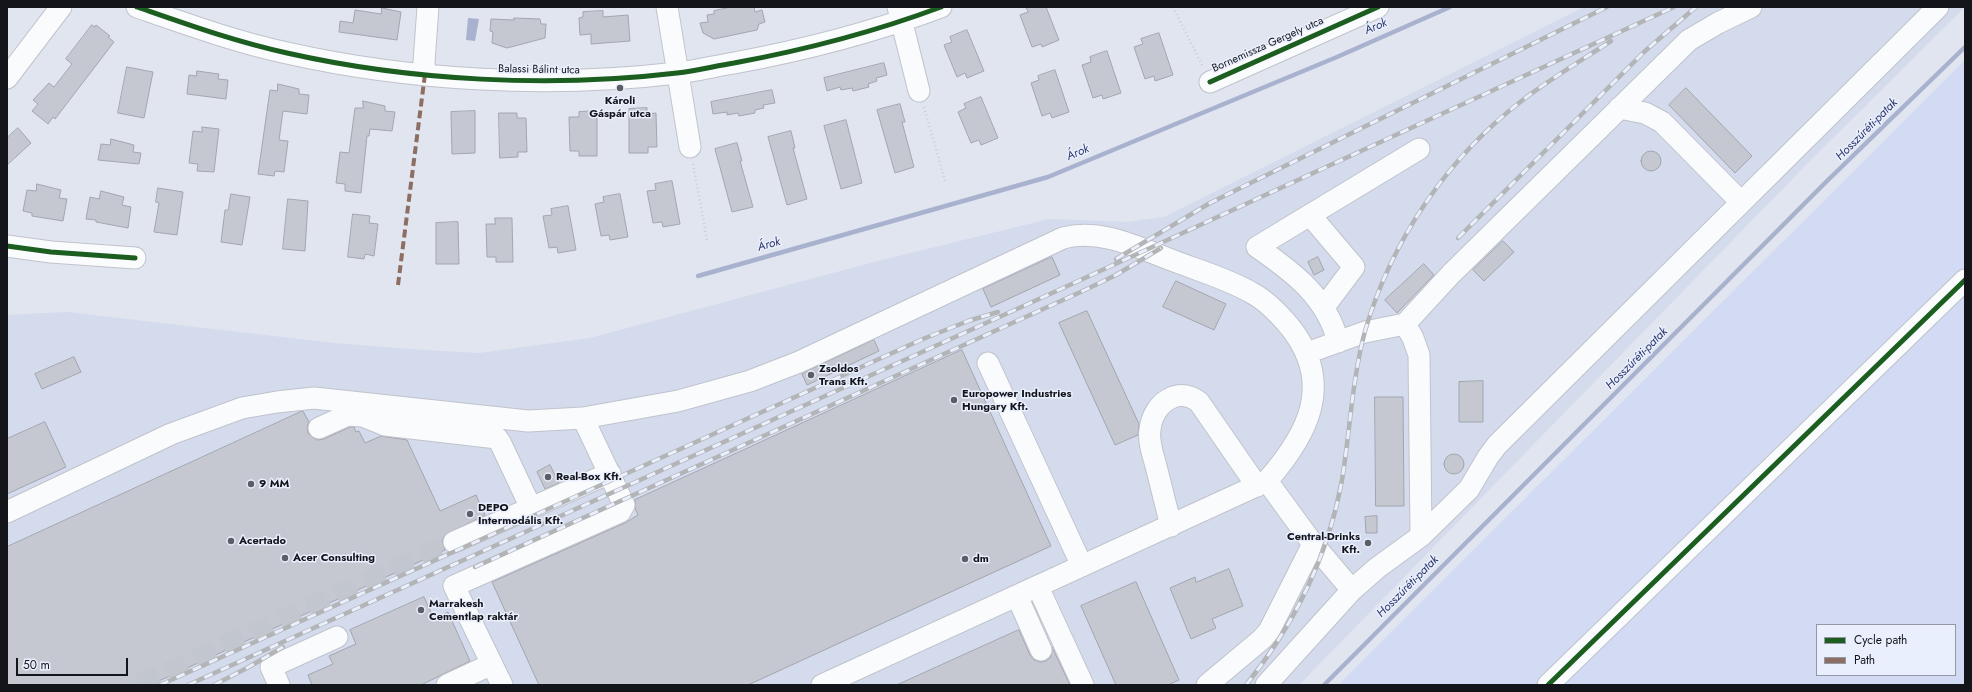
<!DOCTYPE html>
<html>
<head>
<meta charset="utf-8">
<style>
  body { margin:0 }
  #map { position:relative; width:1972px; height:692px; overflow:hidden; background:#e1e5ef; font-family:Jost,sans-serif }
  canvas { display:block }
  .frame { position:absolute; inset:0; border:8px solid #13151b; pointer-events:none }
  .legend { position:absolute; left:1816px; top:624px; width:140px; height:52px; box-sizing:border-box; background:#eaeffe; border:1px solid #9498a3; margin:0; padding:5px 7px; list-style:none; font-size:12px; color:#13151b }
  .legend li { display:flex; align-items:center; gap:8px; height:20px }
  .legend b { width:20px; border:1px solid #9498a3 }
  .scale { position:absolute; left:16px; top:658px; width:112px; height:18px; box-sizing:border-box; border:2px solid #13151b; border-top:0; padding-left:5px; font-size:12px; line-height:14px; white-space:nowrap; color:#13151b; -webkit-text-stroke:3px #eaeffe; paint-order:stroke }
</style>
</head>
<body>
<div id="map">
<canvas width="1972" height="692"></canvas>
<div class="frame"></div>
<ul class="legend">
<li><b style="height:5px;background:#1b5e20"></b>Cycle path</li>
<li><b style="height:5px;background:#8d6e63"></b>Path</li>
</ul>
<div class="scale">50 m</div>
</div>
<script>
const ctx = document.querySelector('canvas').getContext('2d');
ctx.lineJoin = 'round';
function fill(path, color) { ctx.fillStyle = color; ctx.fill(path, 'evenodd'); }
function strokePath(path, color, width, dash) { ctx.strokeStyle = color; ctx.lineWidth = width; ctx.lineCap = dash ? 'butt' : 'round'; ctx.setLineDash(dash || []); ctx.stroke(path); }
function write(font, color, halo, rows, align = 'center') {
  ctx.font = font + ' Jost,sans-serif'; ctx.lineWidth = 3; ctx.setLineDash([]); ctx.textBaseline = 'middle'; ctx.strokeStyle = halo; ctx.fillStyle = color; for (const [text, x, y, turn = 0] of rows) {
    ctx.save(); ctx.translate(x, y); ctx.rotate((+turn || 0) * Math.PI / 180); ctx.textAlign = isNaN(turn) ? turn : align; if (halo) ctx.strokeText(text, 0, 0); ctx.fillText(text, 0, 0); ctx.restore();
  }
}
const built = new Path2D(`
  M 1584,7 L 1965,7 L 1806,165 L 1299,685 L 7,685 L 7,315 L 67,312 L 334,343 L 424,350 L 479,353 L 590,338 L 870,263 L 1049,219 L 1127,222 L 1164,217 Z`);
const green = new Path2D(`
  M 1965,60 L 1965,685 L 1338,685 ZM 1817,625 L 1955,625 L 1955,675 L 1817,675 Z`);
const water = new Path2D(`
  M 468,18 L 479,19 L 475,41 L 466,40 Z`);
const stream = new Path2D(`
  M 698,276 L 1048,177 L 1337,57 L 1450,7
  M 1324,685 L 1826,182 L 1965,47`);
const building = new Path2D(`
  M 732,7 L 754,7 L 755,12 L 762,10 L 765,22 L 759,24 L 757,30 L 714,39 L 703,33 L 700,23 L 708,22 L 707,15 L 714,14 L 714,11 Z
  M 1026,7 L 1046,7 L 1059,40 L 1042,47 L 1041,44 L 1032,47 L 1020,15 L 1028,12 Z
  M 382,8 L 401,12 L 397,40 L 339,32 L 340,21 L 353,23 L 355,10 L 381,14 Z
  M 603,11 L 603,17 L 628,15 L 630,41 L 591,44 L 591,34 L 580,35 L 579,18 L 583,17 L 583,12 Z
  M 514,18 L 540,19 L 541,24 L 546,24 L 545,38 L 507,48 L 492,43 L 493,32 L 490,31 L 491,19 L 514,20 Z
  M 92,25 L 95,27 L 96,25 L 110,36 L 108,37 L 114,42 L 55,119 L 53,117 L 48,124 L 32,111 L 38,104 L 33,100 L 49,83 L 54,87 L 72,64 L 66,59 Z
  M 967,30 L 984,71 L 967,78 L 965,73 L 957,77 L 944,45 L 952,42 L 950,37 Z
  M 1159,33 L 1173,75 L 1155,81 L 1154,76 L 1145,79 L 1134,47 L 1143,44 L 1141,39 Z
  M 1107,51 L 1121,93 L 1103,99 L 1102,95 L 1093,98 L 1082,65 L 1091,62 L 1090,57 Z
  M 884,63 L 887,75 L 876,78 L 877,81 L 868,84 L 869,87 L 853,91 L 852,88 L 841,90 L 840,87 L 827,91 L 824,78 Z
  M 127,67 L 153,72 L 144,118 L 118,113 Z
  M 1055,70 L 1069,112 L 1052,118 L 1050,113 L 1042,116 L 1031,83 L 1039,80 L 1038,76 Z
  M 197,71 L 219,74 L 218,79 L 228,80 L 226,99 L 187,94 L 189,75 L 196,76 Z
  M 278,84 L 299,89 L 299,94 L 309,95 L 307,114 L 283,111 L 279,140 L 288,141 L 284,172 L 275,171 L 274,176 L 258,174 L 270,90 L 277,91 Z
  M 1686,88 L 1752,156 L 1735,173 L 1669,105 Z
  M 772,90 L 775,103 L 763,105 L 764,108 L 755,110 L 755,113 L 739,116 L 738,113 L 727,115 L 727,112 L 713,114 L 711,102 Z
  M 981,97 L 998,138 L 981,145 L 979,140 L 971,143 L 958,112 L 966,108 L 964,104 Z
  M 363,101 L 385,106 L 385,111 L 395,112 L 392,131 L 370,129 L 369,136 L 367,136 L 361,193 L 345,191 L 345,184 L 336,183 L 340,152 L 349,153 L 355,108 L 363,108 Z
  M 900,104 L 905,122 L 902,122 L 914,167 L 895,173 L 877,110 Z
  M 647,108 L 647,114 L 656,113 L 657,147 L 648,147 L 648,153 L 629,153 L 629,109 Z
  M 475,111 L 475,153 L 452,154 L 451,112 Z
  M 597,111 L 597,156 L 579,156 L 579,151 L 570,151 L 569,117 L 579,117 L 579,112 Z
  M 499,113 L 517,113 L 517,118 L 526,118 L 527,152 L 518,152 L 518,157 L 500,158 Z
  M 846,120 L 862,183 L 841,189 L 824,126 Z
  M 202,127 L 219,129 L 214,172 L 197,171 L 198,164 L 189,163 L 193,131 L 202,132 Z
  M 18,128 L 31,143 L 7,165 L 7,138 Z
  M 791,131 L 795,148 L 793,148 L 807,199 L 787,205 L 768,137 Z
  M 111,139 L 134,145 L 133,152 L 141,153 L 139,164 L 98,160 L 101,144 L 110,145 Z
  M 737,143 L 742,161 L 740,161 L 753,207 L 732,212 L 715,149 Z
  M1641 161a10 10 0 1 1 20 0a10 10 0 1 1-20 0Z
  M 672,181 L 680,224 L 663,227 L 662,222 L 653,223 L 647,191 L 656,190 L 655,184 Z
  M 37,184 L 61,190 L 59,198 L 67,199 L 63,221 L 32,216 L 32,213 L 23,211 L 27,190 L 36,191 Z
  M 158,188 L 183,192 L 177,235 L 154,232 L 159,203 L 156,202 Z
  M 101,191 L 124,197 L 122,205 L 131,207 L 128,228 L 96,222 L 96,220 L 86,219 L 90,197 L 99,199 Z
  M 231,194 L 250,197 L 242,245 L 221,242 L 225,210 L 228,210 Z
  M 620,194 L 628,237 L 610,240 L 609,235 L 601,236 L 595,204 L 604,202 L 603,197 Z
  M 288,199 L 308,201 L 305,251 L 283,249 Z
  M 568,206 L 576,250 L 558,253 L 557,247 L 549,248 L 543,216 L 552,215 L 551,209 Z
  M 353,214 L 370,216 L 369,223 L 378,224 L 374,256 L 365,254 L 364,259 L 348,257 Z
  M 495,218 L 512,218 L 513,262 L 496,262 L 496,257 L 487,257 L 486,224 L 495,224 Z
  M 458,222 L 459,264 L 436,264 L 436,223 Z
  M 1503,241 L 1514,252 L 1484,281 L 1473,270 Z
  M 1052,257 L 1060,275 L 991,307 L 983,289 Z
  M 1318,257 L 1324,270 L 1314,275 L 1308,262 Z
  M 1424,264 L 1434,275 L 1397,313 L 1385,300 Z
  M 1176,281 L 1226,304 L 1214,330 L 1163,307 Z
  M 1087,311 L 1139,424 L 1138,435 L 1115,445 L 1059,323 Z
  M 874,340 L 879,351 L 807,385 L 802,374 Z
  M 962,350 L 1051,546 L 748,685 L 539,685 L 492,582 L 625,523 L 638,515 L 635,508 L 635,500 Z
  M 74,357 L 81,372 L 42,389 L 35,374 Z
  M 1483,381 L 1483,422 L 1459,422 L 1459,382 Z
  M 1375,397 L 1403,397 L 1404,506 L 1376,506 Z
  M 303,411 L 309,422 L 307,427 L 308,433 L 312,437 L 317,440 L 324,439 L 350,427 L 354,427 L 356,432 L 359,431 L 365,443 L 381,436 L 407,440 L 440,511 L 476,495 L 485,515 L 445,535 L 442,541 L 445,550 L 150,685 L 7,685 L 7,547 Z
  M 45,422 L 66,467 L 7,494 L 7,439 Z
  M1444 464a10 10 0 1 1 20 0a10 10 0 1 1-20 0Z
  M 550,465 L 559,483 L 545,489 L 537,472 Z
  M 1377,516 L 1377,533 L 1366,533 L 1365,517 Z
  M 1229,569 L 1243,606 L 1212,619 L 1216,628 L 1191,639 L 1170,588 L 1195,577 L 1196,582 Z
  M 1136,582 L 1179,680 L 1168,685 L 1116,685 L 1081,606 Z
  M 424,597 L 434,619 L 448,612 L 470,661 L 421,685 L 312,685 L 308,675 L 333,664 L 329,656 L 356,644 L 350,630 Z
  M 1019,630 L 1030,655 L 1034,660 L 1040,662 L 1046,661 L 1051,657 L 1052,647 L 1070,685 L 897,685 Z`);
const minorTunnel = new Path2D(`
  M 139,685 L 454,542`);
const path = new Path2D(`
  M 1173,7 L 1203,67
  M 924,107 L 945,181
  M 693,164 L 707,240`);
const minor = new Path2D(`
  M 137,7 C 186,24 236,42 287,53 C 411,81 551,88 677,73 C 696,71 715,66 734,63 C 805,50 874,32 941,7
  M 667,7 L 690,147
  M 898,7 L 919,91
  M 425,74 L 424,62 L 428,7
  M 7,78 L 61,7
  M 1210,82 L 1378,7
  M 1619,108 L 1645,113 L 1662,122 L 1741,202
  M 1310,215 L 1354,267 L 1324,307
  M 7,246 L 51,252 L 135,258
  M 1338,342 C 1327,297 1293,272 1257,247 L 1419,149
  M 1307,353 L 1365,332 L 1405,324 L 1451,274 L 1689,40 L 1718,23 L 1751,7
  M 988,363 L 1082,566
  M 319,428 L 348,415 L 363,416 L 385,425 L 497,438 L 500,442 L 531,508
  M 1267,481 L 1313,544 L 1352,590
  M 7,512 L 171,434 L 242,408 L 277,402 L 314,398 L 528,421 L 583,418 L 678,401 L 750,381 L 799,362 L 1063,238 C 1101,228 1139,248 1174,261 C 1200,271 1228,279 1252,293 C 1267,301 1280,315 1290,327 C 1335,384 1308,434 1267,481 L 822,685
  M 1171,526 C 1166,506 1161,486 1156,466 C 1153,455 1148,441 1150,430 C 1151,417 1159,403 1171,398 C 1181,393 1191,396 1199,402 L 1257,486
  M 1421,536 L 1469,489 L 1488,457 L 1497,445 L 1938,7
  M 454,542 L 610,473
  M 1038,587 L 1083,685
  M 1017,596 L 1041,650
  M 279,685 L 271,667 L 337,637
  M 447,685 L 492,664
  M 502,685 L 454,586 L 620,512 L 624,505 L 583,418
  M 1207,685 L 1262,639 L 1269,631 L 1313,544
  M 1266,685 L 1352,590 L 1377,568 L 1421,536 L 1419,355 L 1413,338 L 1405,324
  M 1548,685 L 1965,280`);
const rail = new Path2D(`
  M 1458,238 L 1645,51 L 1696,7
  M 1116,259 L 1210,203 L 1607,7
  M 475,567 L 1085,290 L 1116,275 L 1161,248
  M 160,685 L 923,339 L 968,321 L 998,312
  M 188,685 L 1061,289 L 1674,7
  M 214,685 L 247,668 L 283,647
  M 1246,685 C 1294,625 1328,557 1342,480 C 1350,431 1352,380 1365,331 C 1392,239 1448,157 1524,99 C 1552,78 1582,60 1611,41`);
const quiet = new Path2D(`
  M 398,285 L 425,74`);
const cycleway = new Path2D(`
  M 137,7 C 186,24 236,42 287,53 C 411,81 551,88 677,73 C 696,71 715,66 734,63 C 805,50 874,32 941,7
  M 1210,82 L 1378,7
  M 7,246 L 51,252 L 135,258
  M 1548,685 L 1965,280`);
const markers = [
  [620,88,4,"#5b5e65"],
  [811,375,4,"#5b5e65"],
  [954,400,4,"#5b5e65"],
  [548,477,4,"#5b5e65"],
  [251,484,4,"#5b5e65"],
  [470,514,4,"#5b5e65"],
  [231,541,4,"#5b5e65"],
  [1368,543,4,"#5b5e65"],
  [285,558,4,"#5b5e65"],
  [965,559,4,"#5b5e65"],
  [421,610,4,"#5b5e65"]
];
const streetNames = [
  ["Bornemissza Gergely utca",1268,45,-24],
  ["Balassi Bálint utca",539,70,1]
];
const poiNames = [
  ["Károli",620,101,"center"],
  ["Gáspár utca",620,114,"center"],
  ["Zsoldos",819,369],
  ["Trans Kft.",819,382],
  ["Europower Industries",962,394],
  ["Hungary Kft.",962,407],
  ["Real-Box Kft.",556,477],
  ["9 MM",259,484],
  ["DEPO",478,508],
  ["Intermodális Kft.",478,521],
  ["Central-Drinks",1360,537,"right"],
  ["Kft.",1360,550,"right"],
  ["Acertado",239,541],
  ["Acer Consulting",293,558],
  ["dm",973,559],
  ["Marrakesh",429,604],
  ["Cementlap raktár",429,617]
];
const waterNames = [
  ["Árok",1376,27,-23],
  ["Hosszúréti-patak",1867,130,-45],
  ["Árok",1078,153,-23],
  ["Árok",769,245,-16],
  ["Hosszúréti-patak",1637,359,-45],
  ["Hosszúréti-patak",1408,587,-45]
];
fill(built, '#d4dbed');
fill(green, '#d2dbf3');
fill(water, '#a8b2cf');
strokePath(stream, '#a8b2cf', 4.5);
fill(building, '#c5c8d0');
strokePath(building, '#a3a6ae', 1);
strokePath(minorTunnel, '#c2c6cf', 21, [21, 10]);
strokePath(minor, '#c0c3cb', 23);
strokePath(path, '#cdced1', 2.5, [1, 3]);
strokePath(minor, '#fafbfd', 21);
strokePath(rail, '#b2b4b6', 4.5);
strokePath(rail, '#eaeffe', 3, [9]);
strokePath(quiet, '#8d6e63', 4, [8, 4]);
strokePath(cycleway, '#1b5e20', 5);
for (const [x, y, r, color] of markers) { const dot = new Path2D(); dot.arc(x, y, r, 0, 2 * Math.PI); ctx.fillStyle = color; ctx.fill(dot); strokePath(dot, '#eaeffe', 1.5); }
write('11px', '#13151b', '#eaeffe', streetNames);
write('bold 11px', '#13151b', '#eaeffe', poiNames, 'left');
write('italic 12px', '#2b3869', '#eaeffe', waterNames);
</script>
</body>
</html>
